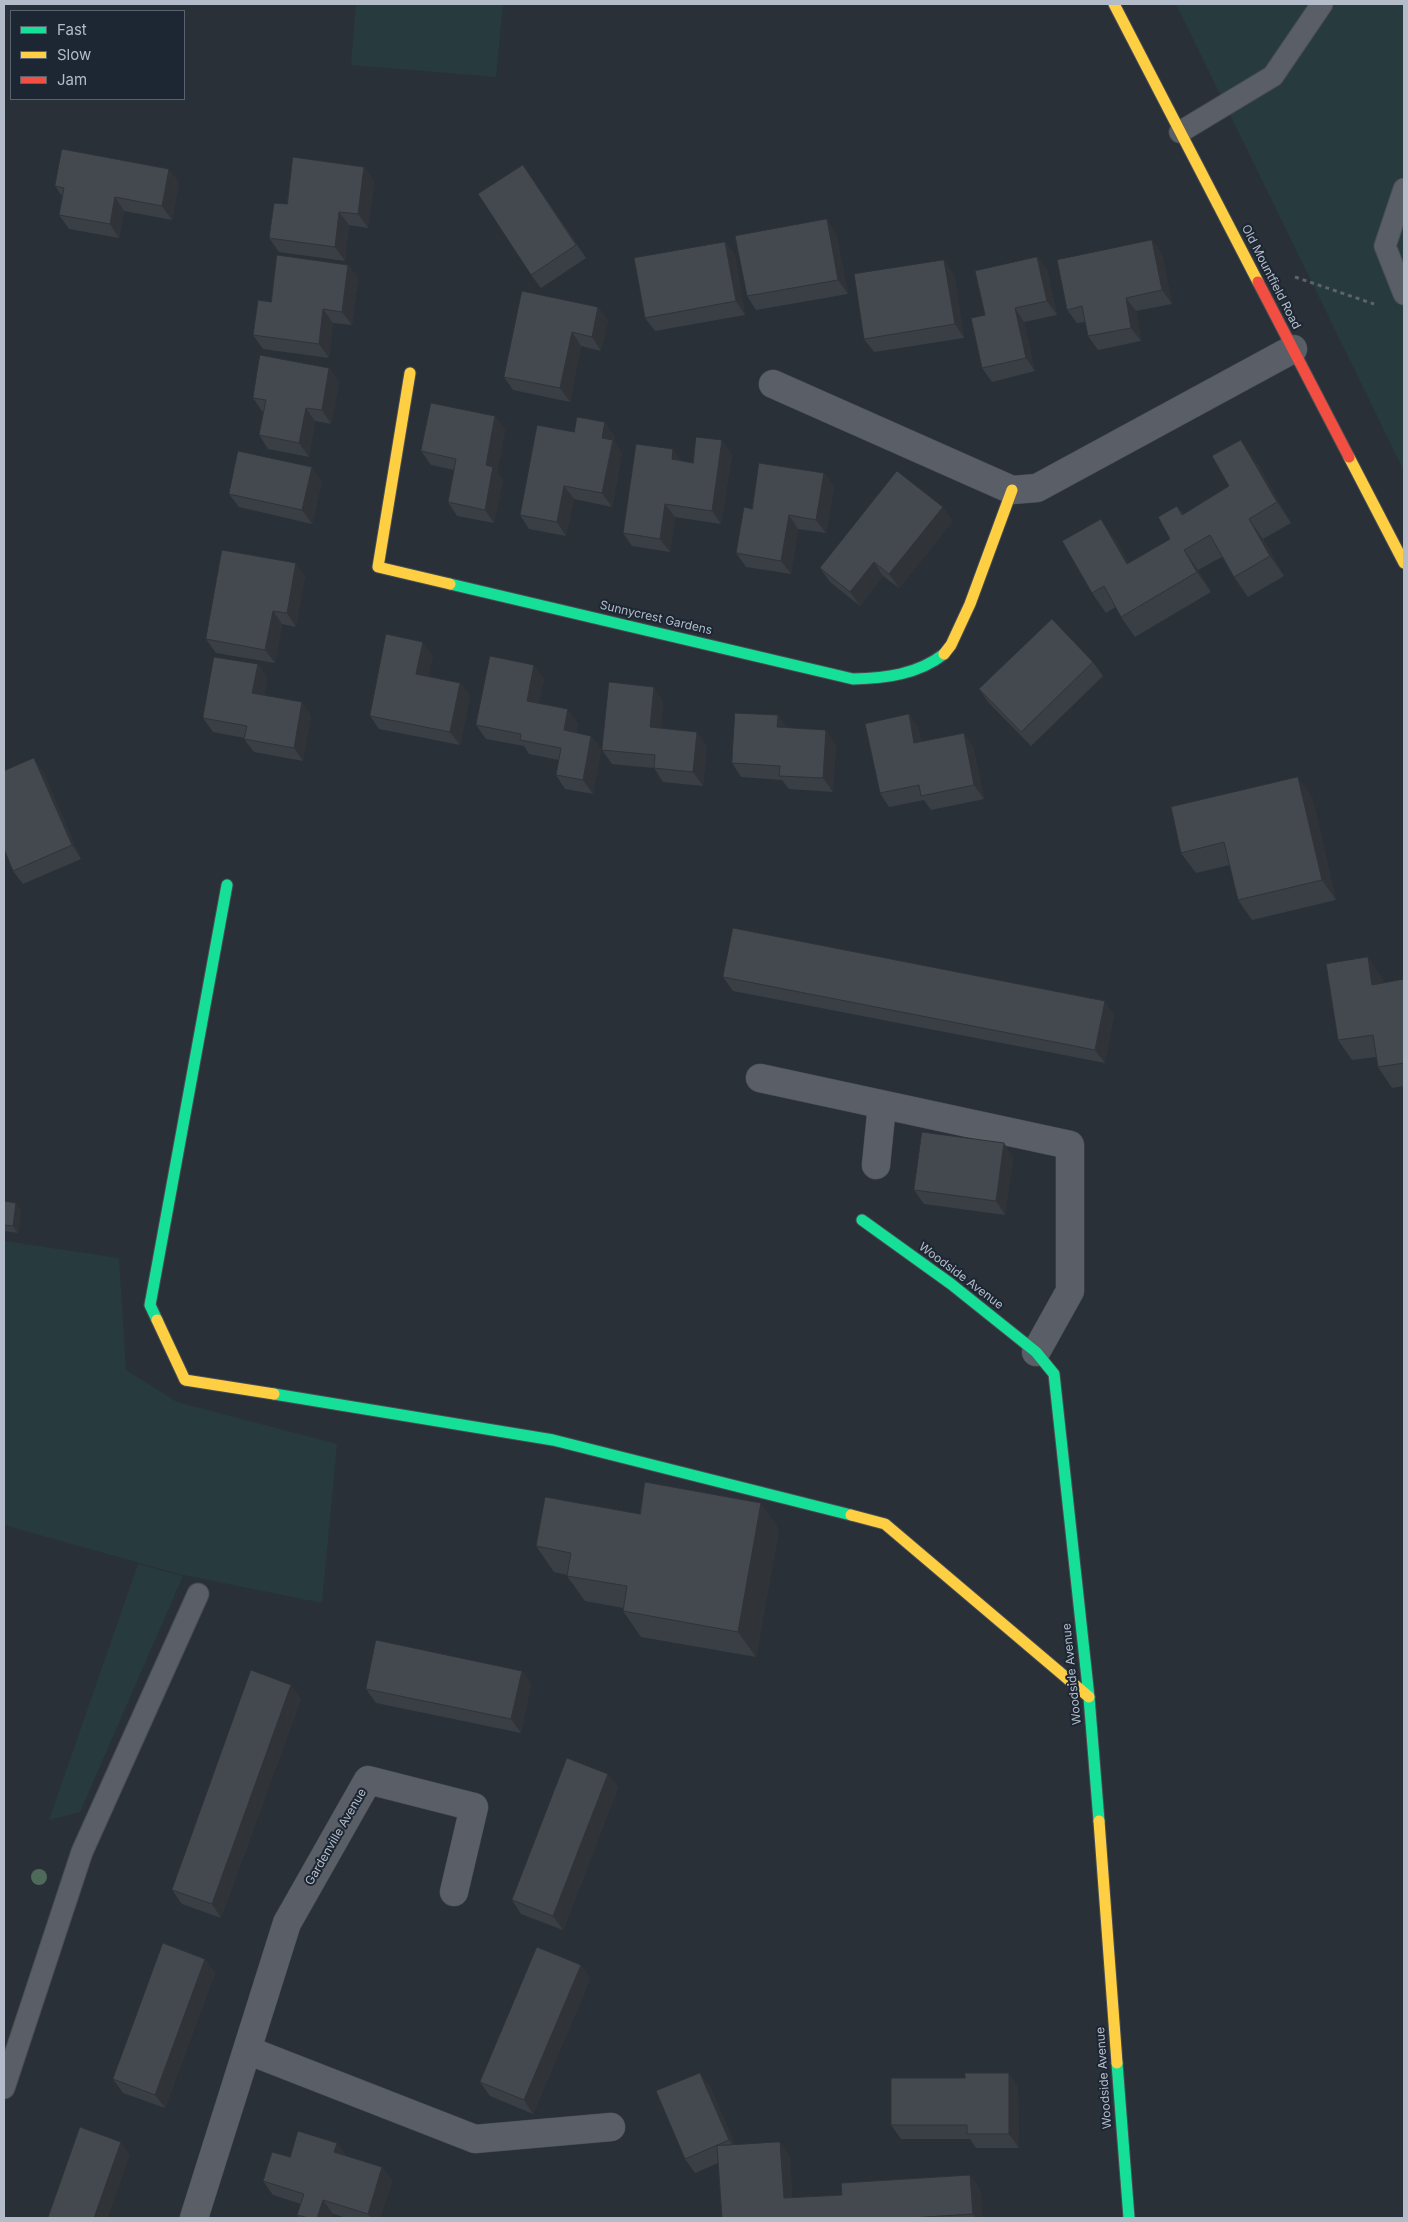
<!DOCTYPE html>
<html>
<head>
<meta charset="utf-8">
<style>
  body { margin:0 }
  #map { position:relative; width:1408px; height:2222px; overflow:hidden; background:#2a3038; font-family:Inter,sans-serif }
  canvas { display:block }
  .frame { position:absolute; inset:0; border:5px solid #b4bcc9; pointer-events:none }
  .legend { position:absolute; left:10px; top:10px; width:175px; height:90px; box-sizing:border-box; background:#1d2633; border:1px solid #59626f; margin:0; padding:6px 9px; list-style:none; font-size:15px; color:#b4bcc9 }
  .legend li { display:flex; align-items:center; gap:10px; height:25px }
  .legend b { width:25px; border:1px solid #59626f }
</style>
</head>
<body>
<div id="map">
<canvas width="1408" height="2222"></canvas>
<div class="frame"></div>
<ul class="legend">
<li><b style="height:6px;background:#16e098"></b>Fast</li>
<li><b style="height:6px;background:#ffcf43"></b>Slow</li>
<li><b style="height:6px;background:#f24e42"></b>Jam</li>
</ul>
</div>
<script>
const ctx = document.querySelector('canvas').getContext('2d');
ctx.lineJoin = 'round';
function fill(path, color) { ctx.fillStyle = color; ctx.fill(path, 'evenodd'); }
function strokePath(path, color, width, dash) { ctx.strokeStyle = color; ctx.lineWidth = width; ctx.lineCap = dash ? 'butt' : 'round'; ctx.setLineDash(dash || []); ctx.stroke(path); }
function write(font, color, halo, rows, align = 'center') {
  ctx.font = font + ' Inter,sans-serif'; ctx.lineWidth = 4; ctx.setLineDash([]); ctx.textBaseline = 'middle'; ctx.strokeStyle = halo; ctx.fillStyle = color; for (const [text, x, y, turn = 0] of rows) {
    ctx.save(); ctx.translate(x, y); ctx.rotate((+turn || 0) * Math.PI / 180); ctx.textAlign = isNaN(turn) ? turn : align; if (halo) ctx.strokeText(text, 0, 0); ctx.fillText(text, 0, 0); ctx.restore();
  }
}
const green = new Path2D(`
  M 356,4 L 503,4 L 496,77 L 351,65 Z
  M 1176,4 L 1404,4 L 1404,471 Z
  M 4,1241 L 119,1258 L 126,1370 L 177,1402 L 337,1444 L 322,1603 L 179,1574 L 4,1525 Z
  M 138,1564 L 183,1576 L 80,1812 L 49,1820 Z`);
const path = new Path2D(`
  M 1295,277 L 1374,304`);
const lane = new Path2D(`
  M 1180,132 L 1273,76 L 1322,4
  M 1404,189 L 1385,246 L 1404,294
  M 4,2088 L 82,1852 L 198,1594`);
const street = new Path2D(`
  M 773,384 L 1012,490 L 1037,488 L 1293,349
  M 760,1078 L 1070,1145 L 1070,1291 L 1036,1352
  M 876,1165 L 882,1105
  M 247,2050 L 475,2139 L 611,2127
  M 194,2218 L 287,1923 L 368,1780 L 474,1807 L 454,1892`);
const fast = new Path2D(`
  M 450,584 L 853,679 C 885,678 917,675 944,654
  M 862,1220 L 951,1284 L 1036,1352 L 1054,1374 L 1089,1697 L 1099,1821
  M 157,1320 L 150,1305 L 227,885
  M 274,1394 L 553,1440 L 851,1515
  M 1117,2063 L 1129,2218`);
const slow = new Path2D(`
  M 1114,4 L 1258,282
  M 410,373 L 378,567 L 450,584
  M 1349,457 L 1404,563
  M 944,654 L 951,645 L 970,604 L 1012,490
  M 157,1320 L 185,1380 L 274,1394
  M 851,1515 L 885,1524 L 1089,1697
  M 1099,1821 L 1117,2063`);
const jam = new Path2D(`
  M 1258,282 L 1349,457`);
const trees = [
  [39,1877]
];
const wall = new Path2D(`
  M 523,165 L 586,258 L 541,288 L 531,275 Z
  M 364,167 L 374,181 L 368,228 L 349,225 L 345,261 L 279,252 L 269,238 L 287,204 Z
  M 179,182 L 172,220 L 124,211 L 119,238 L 69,229 L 59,215 L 62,196 L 55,186 Z
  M 836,233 L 848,294 L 756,310 L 747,296 Z
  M 1152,240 L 1162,254 L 1172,304 L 1136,311 L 1141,341 L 1098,350 L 1088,336 L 1085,322 L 1077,323 L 1067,310 Z
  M 725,242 L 735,255 L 745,315 L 655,331 L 645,318 Z
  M 1037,257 L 1047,270 L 1057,315 L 1024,322 L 1035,371 L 992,382 L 982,368 L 985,315 Z
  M 348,265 L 358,278 L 352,325 L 333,323 L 329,358 L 263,349 L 253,335 L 271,302 Z
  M 954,274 L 964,338 L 874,352 L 864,339 Z
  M 598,307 L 608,321 L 601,351 L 581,346 L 570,402 L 513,390 L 504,377 Z
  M 329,368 L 339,382 L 331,424 L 315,421 L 309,457 L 268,449 L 259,435 L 263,412 L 262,411 L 253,398 Z
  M 495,416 L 505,430 L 497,472 L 503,480 L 494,523 L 457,516 L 448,502 L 454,470 L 431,465 L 421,451 Z
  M 574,432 L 615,436 L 614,441 L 622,453 L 612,507 L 574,499 L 566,536 L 529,529 L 520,515 Z
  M 732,454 L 721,524 L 675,517 L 670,552 L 632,546 L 623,533 L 681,461 L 693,463 Z
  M 1255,460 L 1291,523 L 1263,539 L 1284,576 L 1248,597 L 1234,577 L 1222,557 L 1198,570 L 1211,592 L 1135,637 L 1121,617 L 1116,607 L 1106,613 L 1092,593 L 1115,539 L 1129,563 L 1170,539 L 1177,506 L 1183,514 L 1229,486 Z
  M 824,473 L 834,487 L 826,533 L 798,529 L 791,574 L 746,567 L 736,553 L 752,509 Z
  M 322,481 L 312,524 L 239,507 L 229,494 Z
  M 953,521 L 899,588 L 883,576 L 860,606 L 830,582 L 820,568 Z
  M 305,576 L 296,627 L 282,624 L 275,663 L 216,653 L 206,639 Z
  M 433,655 L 428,676 L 460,683 L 470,696 L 460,745 L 379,729 L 370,716 Z
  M 1093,662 L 1103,676 L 1031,746 L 989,703 L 979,689 Z
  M 258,664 L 267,678 L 264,695 L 302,702 L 311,716 L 303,761 L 254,752 L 244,739 L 245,738 L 213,732 L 203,718 Z
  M 544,678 L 539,703 L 578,723 L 576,733 L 591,736 L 601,749 L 593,794 L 565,789 L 556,775 L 559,760 L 529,754 L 524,746 L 486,739 L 476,725 Z
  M 663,701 L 661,728 L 707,745 L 703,786 L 663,782 L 654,768 L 612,764 L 602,750 Z
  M 909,714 L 918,728 L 921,742 L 973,746 L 984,799 L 931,810 L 924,800 L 889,807 L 880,793 Z
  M 778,715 L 786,727 L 836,744 L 833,792 L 789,789 L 782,780 L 741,777 L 732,763 Z
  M 43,772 L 81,859 L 23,884 L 13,871 Z
  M 1312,797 L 1336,900 L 1252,920 L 1238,900 L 1230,865 L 1196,873 L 1181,853 Z
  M 723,977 L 1114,1014 L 1105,1063 L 733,991 Z
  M 1382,977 L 1383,983 L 1404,979 L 1404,1086 L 1392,1088 L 1378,1067 L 1376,1057 L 1352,1060 L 1338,1040 Z
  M 1013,1157 L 1005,1215 L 924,1204 L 914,1190 Z
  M 4,1201 L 21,1210 L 18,1233 L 4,1231 Z
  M 779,1529 L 756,1657 L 641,1637 L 623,1611 L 623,1608 L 585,1601 L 567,1576 L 567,1575 L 554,1572 L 536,1546 Z
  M 522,1671 L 531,1684 L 521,1733 L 376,1703 L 366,1689 Z
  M 301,1699 L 221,1918 L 182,1904 L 172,1890 Z
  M 608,1774 L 618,1788 L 563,1930 L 521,1914 L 512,1900 Z
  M 205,1959 L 215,1973 L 165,2108 L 123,2093 L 113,2079 Z
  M 581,1965 L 590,1979 L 533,2114 L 490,2096 L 480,2082 Z
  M 710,2086 L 735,2145 L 790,2156 L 792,2198 L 980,2188 L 982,2218 L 722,2218 L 718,2163 L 695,2173 L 685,2159 Z
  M 1018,2087 L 1019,2148 L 976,2148 L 970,2139 L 901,2139 L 891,2125 Z
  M 337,2143 L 346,2156 L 382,2167 L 392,2181 L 380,2218 L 347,2218 L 333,2214 L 331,2218 L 300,2218 L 297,2215 L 301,2204 L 273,2195 L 263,2181 L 290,2157 Z`);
const shadedWall = new Path2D(`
  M 364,167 L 374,181 L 368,228 L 358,214 Z
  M 169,169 L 179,182 L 172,220 L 162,206 Z
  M 115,197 L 124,211 L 119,238 L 110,224 Z
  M 339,212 L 349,225 L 345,261 L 335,247 Z
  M 827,219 L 836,233 L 848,294 L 838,280 Z
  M 1152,240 L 1162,254 L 1172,304 L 1162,290 Z
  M 725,242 L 735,255 L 745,315 L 736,301 Z
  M 1037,257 L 1047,270 L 1057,315 L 1047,301 Z
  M 944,260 L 954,274 L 964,338 L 955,324 Z
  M 348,265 L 358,278 L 352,325 L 342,312 Z
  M 1126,298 L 1136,311 L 1141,341 L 1131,328 Z
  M 598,307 L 608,321 L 601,351 L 592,337 Z
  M 1015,308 L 1024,322 L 1035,371 L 1026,358 Z
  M 323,309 L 333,323 L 329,358 L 319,344 Z
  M 572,332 L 581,346 L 570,402 L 560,388 Z
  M 329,368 L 339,382 L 331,424 L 322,410 Z
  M 306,408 L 315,421 L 309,457 L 299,443 Z
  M 495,416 L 505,430 L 497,472 L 503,480 L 494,523 L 485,510 L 486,465 Z
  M 605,422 L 615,436 L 614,441 L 622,453 L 612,507 L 602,493 L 602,438 Z
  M 722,440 L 732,454 L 721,524 L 712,511 Z
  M 1241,440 L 1255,460 L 1291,523 L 1277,502 Z
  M 673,449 L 683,463 L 672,459 Z
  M 312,467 L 322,481 L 312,524 L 302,510 Z
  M 824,473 L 834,487 L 826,533 L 816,520 Z
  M 564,486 L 574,499 L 566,536 L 557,522 Z
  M 665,504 L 675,517 L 670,552 L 660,539 Z
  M 943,507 L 953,521 L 899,588 L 889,574 Z
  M 789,515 L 798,529 L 791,574 L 781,561 Z
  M 1101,519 L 1115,539 L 1141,584 L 1127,564 Z
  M 1249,519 L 1263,539 L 1284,576 L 1270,556 Z
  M 1184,550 L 1198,570 L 1211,592 L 1197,572 Z
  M 874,562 L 883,576 L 860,606 L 850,592 Z
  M 296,563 L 305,576 L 296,627 L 287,613 Z
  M 273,611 L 282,624 L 275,663 L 265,650 Z
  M 423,642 L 433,655 L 426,688 L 416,674 Z
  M 258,664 L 267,678 L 262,707 L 252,693 Z
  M 534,665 L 544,678 L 537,715 L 527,701 Z
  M 460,683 L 470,696 L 460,745 L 450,732 Z
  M 654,687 L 663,701 L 660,740 L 650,727 Z
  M 302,702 L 311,716 L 303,761 L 294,748 Z
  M 568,709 L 578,723 L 574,744 L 564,730 Z
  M 909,714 L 918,728 L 924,757 L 914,743 Z
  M 778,715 L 787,729 L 777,727 Z
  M 826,730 L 836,744 L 833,792 L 823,778 Z
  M 697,732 L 707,745 L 703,786 L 693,772 Z
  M 964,733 L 973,746 L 984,799 L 974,785 Z
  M 591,736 L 601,749 L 593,794 L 583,780 Z
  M 34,758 L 43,772 L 81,859 L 72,845 Z
  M 1298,777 L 1312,797 L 1336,900 L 1322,880 Z
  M 1368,957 L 1382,977 L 1386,1005 L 1372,985 Z
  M 1105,1001 L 1114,1014 L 1105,1063 L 1095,1050 Z
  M 4,1080 L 5,1082 L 4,1093 Z
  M 1004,1143 L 1013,1157 L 1005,1215 L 996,1201 Z
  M 16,1203 L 21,1210 L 18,1233 L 13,1226 Z
  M 761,1503 L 779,1529 L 756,1657 L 738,1632 Z
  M 522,1671 L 531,1684 L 521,1733 L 511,1719 Z
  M 291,1685 L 301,1699 L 221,1918 L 212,1904 Z
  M 608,1774 L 618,1788 L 563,1930 L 553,1916 Z
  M 205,1959 L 215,1973 L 165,2108 L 155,2095 Z
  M 581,1965 L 590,1979 L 533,2114 L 524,2100 Z
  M 700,2073 L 710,2086 L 739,2154 L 729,2140 Z
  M 1009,2073 L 1018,2087 L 1019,2148 L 1009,2134 Z
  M 121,2142 L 130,2155 L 108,2218 L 94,2218 Z
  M 780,2142 L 790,2156 L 793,2212 L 784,2198 Z
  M 337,2143 L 347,2157 L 334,2152 Z
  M 382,2167 L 392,2181 L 380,2218 L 371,2218 L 368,2214 Z
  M 970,2175 L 980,2188 L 982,2218 L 976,2218 L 973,2214 Z
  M 323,2200 L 333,2214 L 331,2218 L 317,2218 Z`);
const building = new Path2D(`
  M 62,149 L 169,169 L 162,206 L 115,197 L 110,224 L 59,215 L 64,188 L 55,186 Z
  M 293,157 L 364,167 L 358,214 L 339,212 L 335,247 L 269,238 L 274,203 L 287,204 Z
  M 523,165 L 576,245 L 531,275 L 478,194 Z
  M 827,219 L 838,280 L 747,296 L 735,236 Z
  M 1152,240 L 1162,290 L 1126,298 L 1131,328 L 1088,336 L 1082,306 L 1067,310 L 1057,260 Z
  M 725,242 L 736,301 L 645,318 L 634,258 Z
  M 277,255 L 348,265 L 342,312 L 323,309 L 319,344 L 253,335 L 258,300 L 271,302 Z
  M 1037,257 L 1047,301 L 1015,308 L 1026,358 L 982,368 L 971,318 L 985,315 L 975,271 Z
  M 944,260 L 955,324 L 864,339 L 854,274 Z
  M 522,291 L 598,307 L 592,337 L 572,332 L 560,388 L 504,377 Z
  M 260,355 L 329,368 L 322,410 L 306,408 L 299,443 L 259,435 L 266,400 L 253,398 Z
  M 431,403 L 495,416 L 486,465 L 493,467 L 485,510 L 448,502 L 456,459 L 421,451 Z
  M 577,417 L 605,422 L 602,438 L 613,440 L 602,493 L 564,486 L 557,522 L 520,515 L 537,425 L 574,432 Z
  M 696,437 L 722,440 L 712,511 L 665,504 L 660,539 L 623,533 L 636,444 L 673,449 L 672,459 L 693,463 Z
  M 1241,440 L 1277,502 L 1249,519 L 1270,556 L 1234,577 L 1210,535 L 1184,550 L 1197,572 L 1121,617 L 1104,586 L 1092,593 L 1062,541 L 1101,519 L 1127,564 L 1170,539 L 1158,517 L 1177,506 L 1182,515 L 1229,486 L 1212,456 Z
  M 238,451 L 312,467 L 302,510 L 229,494 Z
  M 759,463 L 824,473 L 816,520 L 789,515 L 781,561 L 736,553 L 744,507 L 752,509 Z
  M 897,471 L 943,507 L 889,574 L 874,562 L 850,592 L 820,568 Z
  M 222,550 L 296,563 L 287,613 L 273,611 L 265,650 L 206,639 Z
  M 1052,619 L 1093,662 L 1021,732 L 979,689 Z
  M 386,634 L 423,642 L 416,674 L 460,683 L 450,732 L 370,716 Z
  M 490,656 L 534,665 L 527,701 L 568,709 L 564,730 L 591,736 L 583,780 L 556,775 L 561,748 L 520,740 L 521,734 L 476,725 Z
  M 214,657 L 258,664 L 252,693 L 302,702 L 294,748 L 244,739 L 247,726 L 203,718 Z
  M 609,682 L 654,687 L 650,727 L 697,732 L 693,772 L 654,768 L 655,755 L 602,750 Z
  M 735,713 L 778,715 L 777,727 L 826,730 L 823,778 L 779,776 L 780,766 L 732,763 Z
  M 909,714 L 914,743 L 964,733 L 974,785 L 921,796 L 919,785 L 880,793 L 865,724 Z
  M 34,758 L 72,845 L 13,871 L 4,849 L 4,771 Z
  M 1298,777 L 1322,880 L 1238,900 L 1224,842 L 1181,853 L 1171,807 Z
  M 733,928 L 1105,1001 L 1095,1050 L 723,977 Z
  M 1368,957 L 1372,985 L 1404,979 L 1404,1063 L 1378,1067 L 1373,1035 L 1338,1040 L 1326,964 Z
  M 922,1132 L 1004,1143 L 996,1201 L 914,1190 Z
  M 4,1201 L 16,1203 L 13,1226 L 4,1225 Z
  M 645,1482 L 761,1503 L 738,1632 L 623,1611 L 627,1586 L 567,1576 L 571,1553 L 536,1546 L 545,1497 L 640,1514 Z
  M 376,1640 L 522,1671 L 511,1719 L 366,1689 Z
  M 251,1670 L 291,1685 L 212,1904 L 172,1890 Z
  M 567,1758 L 608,1774 L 553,1916 L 512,1900 Z
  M 163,1943 L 205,1959 L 155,2095 L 113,2079 Z
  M 537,1947 L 581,1965 L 524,2100 L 480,2082 Z
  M 700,2073 L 729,2140 L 685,2159 L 656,2091 Z
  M 965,2073 L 1009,2073 L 1009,2134 L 967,2134 L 967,2125 L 891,2125 L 891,2078 L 965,2078 Z
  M 80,2127 L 121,2142 L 94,2218 L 48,2218 Z
  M 298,2131 L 337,2143 L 334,2152 L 382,2167 L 368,2214 L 323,2200 L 317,2218 L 309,2218 L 297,2215 L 304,2194 L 263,2181 L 272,2152 L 290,2157 Z
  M 780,2142 L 784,2198 L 842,2195 L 841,2183 L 970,2175 L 973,2214 L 909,2218 L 722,2218 L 717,2146 Z`);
const streetNames = [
  ["Old Mountfield Road",1271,277,63],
  ["Sunnycrest Gardens",656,618,13],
  ["Woodside Avenue",961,1276,37],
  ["Woodside Avenue",1072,1674,-96],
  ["Gardenville Avenue",336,1837,-60],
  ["Woodside Avenue",1104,2078,-94]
];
fill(green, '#273a3e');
strokePath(lane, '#484c53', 23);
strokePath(street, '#484c53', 29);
strokePath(fast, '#484c53', 13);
strokePath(slow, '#484c53', 13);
strokePath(jam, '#484c53', 13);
strokePath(path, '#5d636a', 3, [4, 4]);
strokePath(lane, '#5a5e66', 21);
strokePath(street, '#5a5e66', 28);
strokePath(fast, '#16e098', 11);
strokePath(slow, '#ffcf43', 11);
strokePath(jam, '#f24e42', 11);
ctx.fillStyle = '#4e6a5a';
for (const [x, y] of trees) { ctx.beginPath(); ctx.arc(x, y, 8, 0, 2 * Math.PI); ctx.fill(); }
fill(wall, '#3a3f45');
fill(shadedWall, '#303338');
fill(building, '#444950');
strokePath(building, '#303338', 1);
write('12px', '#b4bcc9', '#1d2633', streetNames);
</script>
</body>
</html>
